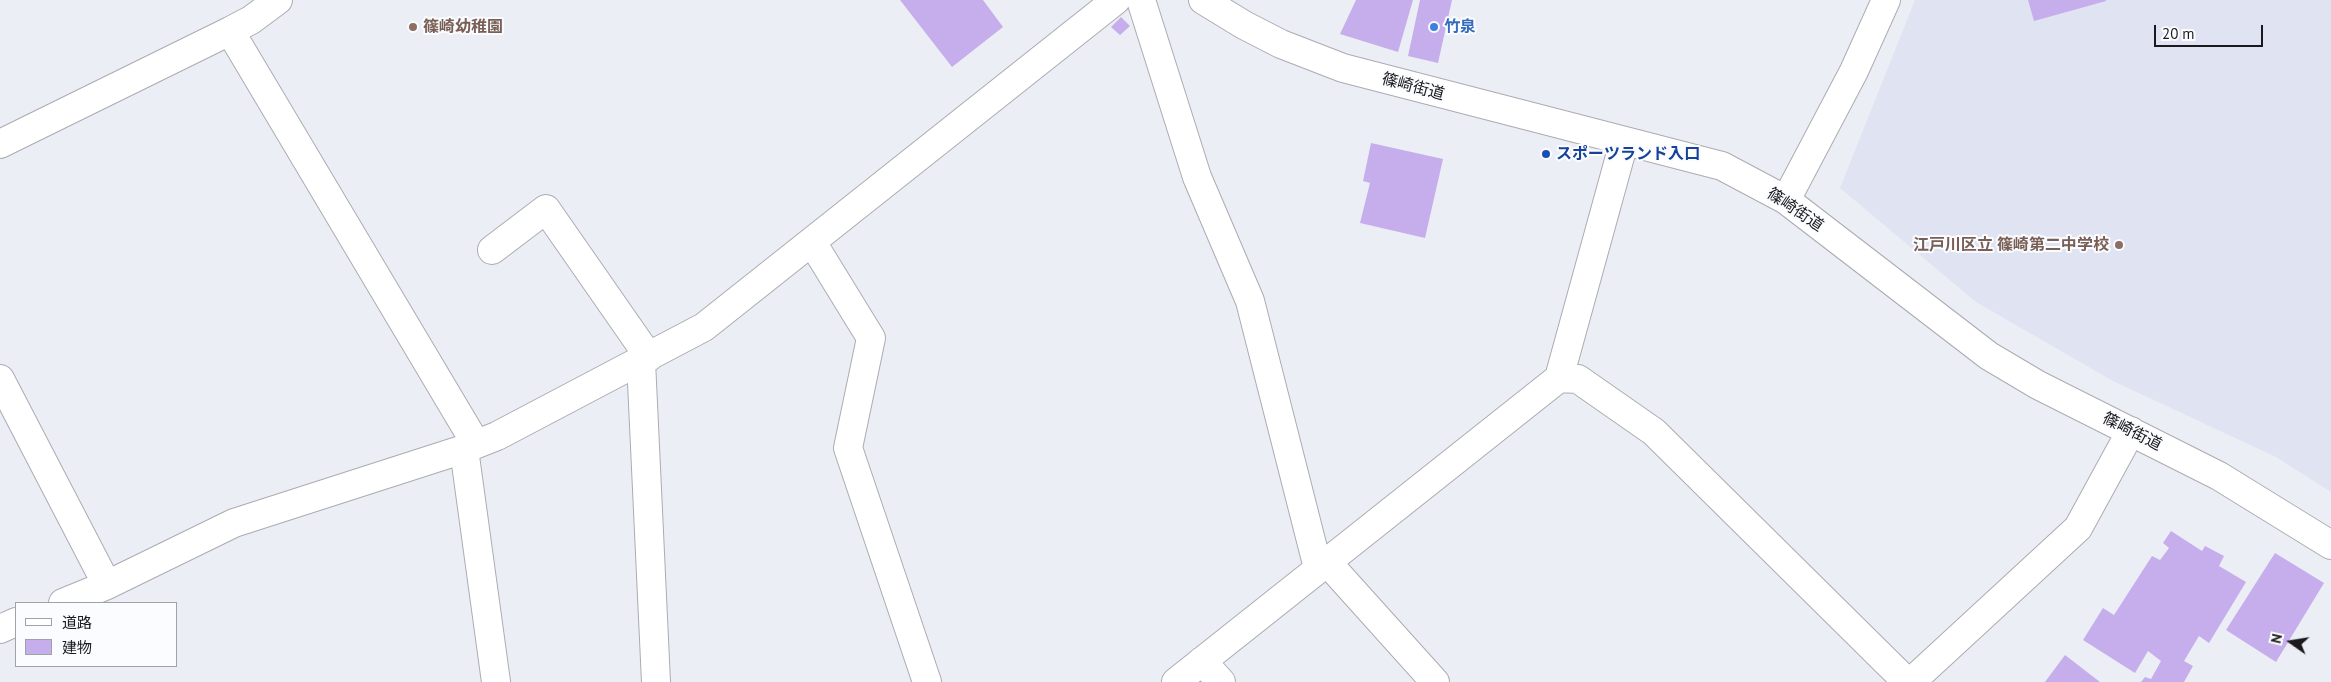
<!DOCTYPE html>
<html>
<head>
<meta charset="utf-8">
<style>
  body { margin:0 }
  #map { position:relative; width:2331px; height:682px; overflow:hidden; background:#eceef5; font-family:"PT Sans","Noto Sans JP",sans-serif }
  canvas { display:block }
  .legend { position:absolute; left:15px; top:602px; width:162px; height:65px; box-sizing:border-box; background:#fbfcff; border:1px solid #a1a2a5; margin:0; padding:6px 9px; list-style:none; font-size:15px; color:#1a1a1d }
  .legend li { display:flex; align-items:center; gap:10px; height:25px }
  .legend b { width:25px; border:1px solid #a1a2a5 }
  .north { position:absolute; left:2266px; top:617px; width:50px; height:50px; -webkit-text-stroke:4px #fbfcff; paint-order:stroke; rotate:283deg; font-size:14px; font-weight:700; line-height:20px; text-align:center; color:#1a1a1d }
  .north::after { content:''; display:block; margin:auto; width:18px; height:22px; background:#1a1a1d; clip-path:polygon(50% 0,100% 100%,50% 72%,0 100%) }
  .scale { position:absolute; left:2154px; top:25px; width:109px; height:22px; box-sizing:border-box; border:2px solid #1a1a1d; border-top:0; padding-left:6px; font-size:15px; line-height:18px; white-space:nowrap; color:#1a1a1d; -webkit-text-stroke:4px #fbfcff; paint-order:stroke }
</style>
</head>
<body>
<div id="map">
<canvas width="2331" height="682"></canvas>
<ul class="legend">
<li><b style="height:6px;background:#fff"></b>道路</li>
<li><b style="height:14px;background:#c6adec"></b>建物</li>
</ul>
<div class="north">N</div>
<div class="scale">20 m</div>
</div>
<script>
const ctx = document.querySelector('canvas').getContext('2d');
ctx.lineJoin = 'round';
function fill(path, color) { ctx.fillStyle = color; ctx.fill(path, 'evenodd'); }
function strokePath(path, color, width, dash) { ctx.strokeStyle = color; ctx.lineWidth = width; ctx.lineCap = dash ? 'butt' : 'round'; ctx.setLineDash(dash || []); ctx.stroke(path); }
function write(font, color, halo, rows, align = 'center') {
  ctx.font = font + ' "PT Sans","Noto Sans JP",sans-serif'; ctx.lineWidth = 4; ctx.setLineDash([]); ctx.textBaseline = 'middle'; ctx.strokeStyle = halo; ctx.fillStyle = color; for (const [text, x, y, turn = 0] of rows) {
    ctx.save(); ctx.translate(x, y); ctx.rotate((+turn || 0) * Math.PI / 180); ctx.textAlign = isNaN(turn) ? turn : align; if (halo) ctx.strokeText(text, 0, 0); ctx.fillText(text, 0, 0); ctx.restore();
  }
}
const built = new Path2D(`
  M 1915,0 L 2331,0 L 2331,492 L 2276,457 L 2113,381 L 1976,302 L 1840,188 Z`);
const building = new Path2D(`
  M 900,0 L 983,0 L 1003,27 L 952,67 Z
  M 1356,0 L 1413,0 L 1398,52 L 1340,34 Z
  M 1420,0 L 1452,0 L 1438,63 L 1408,56 Z
  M 2028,0 L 2106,0 L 2106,1 L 2034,21 Z
  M 1121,17 L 1130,26 L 1120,35 L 1111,27 Z
  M 1371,143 L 1443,159 L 1425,238 L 1360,223 L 1370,183 L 1363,181 Z
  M 2171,531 L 2202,551 L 2205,546 L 2224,556 L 2219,566 L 2246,582 L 2209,643 L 2199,636 L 2184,661 L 2193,666 L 2184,682 L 2141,682 L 2145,677 L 2151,679 L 2161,661 L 2148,651 L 2135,673 L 2083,640 L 2103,608 L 2114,615 L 2152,556 L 2160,560 L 2169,548 L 2163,543 Z
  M 2275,553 L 2324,583 L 2276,662 L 2226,630 Z
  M 2065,655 L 2100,682 L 2045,682 Z`);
const minor = new Path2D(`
  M 1141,0 L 1197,177 L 1250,301 L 1318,568
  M 1203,0 L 1244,25 L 1281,44 L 1343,68 L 1722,166 L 1786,200 L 1989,356 L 2038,385 L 2219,476 L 2331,545
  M 230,31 L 476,444
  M 0,144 L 230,31 L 251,20 L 278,0
  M 1786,200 L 1854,71 L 1886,0
  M 812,242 L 871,338 L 848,448 L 927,682
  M 492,250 L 546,209 L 649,357
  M 641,361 L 656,682
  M 1559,378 L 1578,379 L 1654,432 L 1907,682
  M 0,379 L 107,585
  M 464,449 L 496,682
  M 1327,562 L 1435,682
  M 63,603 L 107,585 L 234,523 L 464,449 L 497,436 L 704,327 L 1116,0
  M 0,629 L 16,622
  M 1202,661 L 1221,682
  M 1176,682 L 1559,378 L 1624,142
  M 1911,682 L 2078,528 L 2131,431`);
const markers = [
  [413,27,5,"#8d6e63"],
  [1434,27,5,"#3f7fe0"],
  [1546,154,5,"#1a4fb4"],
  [2119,245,5,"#8d6e63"]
];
const educationNames = [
  ["篠崎幼稚園",423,27],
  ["江戸川区立 篠崎第二中学校",2109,245,"right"]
];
const shopNames = [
  ["竹泉",1444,27]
];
const streetNames = [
  ["篠崎街道",1413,87,15],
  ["篠崎街道",1795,210,34],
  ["篠崎街道",2132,432,27]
];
const transitNames = [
  ["スポーツランド入口",1556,154]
];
fill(built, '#e0e3f1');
fill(building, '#c6adec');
strokePath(minor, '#abacb3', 30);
strokePath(minor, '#fff', 28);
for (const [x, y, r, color] of markers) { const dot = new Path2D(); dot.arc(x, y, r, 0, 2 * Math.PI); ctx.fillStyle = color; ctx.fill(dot); strokePath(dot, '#fbfcff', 2); }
write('bold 16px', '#785e54', '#fbfcff', educationNames, 'left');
write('bold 16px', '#366cbe', '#fbfcff', shopNames, 'left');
write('16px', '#1a1a1d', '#fbfcff', streetNames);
write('bold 16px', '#164399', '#fbfcff', transitNames, 'left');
</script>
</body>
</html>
